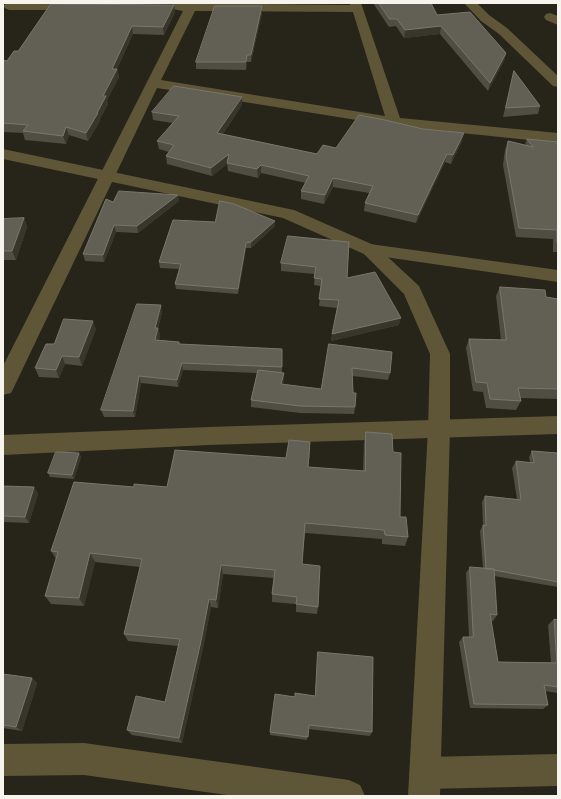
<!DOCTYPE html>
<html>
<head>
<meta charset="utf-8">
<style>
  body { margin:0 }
  #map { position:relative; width:561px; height:799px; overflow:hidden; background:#27241a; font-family:"PT Sans Narrow",sans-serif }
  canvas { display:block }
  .frame { position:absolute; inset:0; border:4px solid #f6f4ed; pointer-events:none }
</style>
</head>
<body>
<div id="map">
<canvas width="561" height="799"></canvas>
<div class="frame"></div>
</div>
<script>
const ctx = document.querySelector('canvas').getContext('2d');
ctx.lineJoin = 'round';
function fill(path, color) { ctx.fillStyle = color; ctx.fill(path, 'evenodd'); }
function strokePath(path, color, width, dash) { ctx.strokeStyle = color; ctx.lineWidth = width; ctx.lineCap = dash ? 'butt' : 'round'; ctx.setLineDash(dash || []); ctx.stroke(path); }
const minor = new Path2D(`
  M 81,3 L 85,6 L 83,8 L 79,10 L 9,10 L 5,8 L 3,6 L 7,3 Z
  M 176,3 L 350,5 L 349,3 L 361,3 L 400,118 L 558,133 L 558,143 L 394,126 L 157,88 L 14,387 L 11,393 L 3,395 L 3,366 L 183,11 L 172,9 L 170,7 L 172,5 ZM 195,11 L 353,12 L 385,116 L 161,80 Z
  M 464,3 L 477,3 L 489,15 L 507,28 L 558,76 L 558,87 L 553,86 L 499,34 L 481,21 Z
  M 550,13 L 558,16 L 558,25 L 546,20 L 544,17 L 546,14 Z
  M 370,244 L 558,270 L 558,282 L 364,254 L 361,250 L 364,246 Z
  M 558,416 L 558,434 L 209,445 L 3,455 L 3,435 L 209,427 Z
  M 84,743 L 349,780 L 360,785 L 365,796 L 234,796 L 84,775 L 3,776 L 3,744 Z
  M 558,754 L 558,786 L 426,789 L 415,784 L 410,773 L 415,762 L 426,757 Z`);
const tertiary = new Path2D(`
  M 3,149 L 294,210 L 376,246 L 419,286 L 450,354 L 450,429 L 440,796 L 408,796 L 428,429 L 430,354 L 404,294 L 364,254 L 283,218 L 3,159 Z`);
const wall = new Path2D(`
  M 373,3 L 431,3 L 437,15 L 506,53 L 504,61 L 488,91 L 440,34 L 404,38 L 396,26 L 389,27 Z
  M 174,5 L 175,12 L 164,35 L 133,34 L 117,69 L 119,77 L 107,100 L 108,104 L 100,119 L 100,121 L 88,141 L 69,135 L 66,144 L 25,140 L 23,133 L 3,132 L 3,60 L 7,61 L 18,51 Z
  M 262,6 L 262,13 L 251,62 L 247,62 L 246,70 L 196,69 L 196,62 Z
  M 514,71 L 540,106 L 538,114 L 503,117 Z
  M 242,105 L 223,134 L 317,154 L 336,148 L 462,141 L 451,164 L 445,162 L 416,223 L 364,211 L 365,203 L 369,193 L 333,187 L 324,204 L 301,199 L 301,191 L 306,183 L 261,173 L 258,178 L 228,171 L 227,164 L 212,176 L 167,164 L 166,156 L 169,152 L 159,149 L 157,141 L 173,123 L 153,120 L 152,112 Z
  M 527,139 L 558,142 L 558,252 L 553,252 L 553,239 L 516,237 L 503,165 L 505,150 L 508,141 L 525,145 Z
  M 178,195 L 179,201 L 138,233 L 116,232 L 104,262 L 85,261 L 83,254 L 113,202 Z
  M 24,218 L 27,227 L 16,260 L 3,260 L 3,219 Z
  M 275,226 L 251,248 L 246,248 L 238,294 L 176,289 L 175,284 L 179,269 L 160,268 L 159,262 Z
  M 288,236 L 347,278 L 399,325 L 331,341 L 337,308 L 319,306 L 321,286 L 314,285 L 315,274 L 281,271 L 281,263 Z
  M 500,287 L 546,297 L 558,299 L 558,399 L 520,398 L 521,401 L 516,410 L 486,408 L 483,392 L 473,391 L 466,348 L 469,339 L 501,340 L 496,296 Z
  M 162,312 L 158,328 L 160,335 L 159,340 L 179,342 L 180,344 L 282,349 L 282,373 L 284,373 L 283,385 L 321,389 L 329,344 L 390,373 L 388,380 L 352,376 L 353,393 L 355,407 L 354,414 L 300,413 L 251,407 L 251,400 L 257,373 L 183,370 L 178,387 L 141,383 L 135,417 L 104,417 L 101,410 Z
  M 96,329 L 82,366 L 65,364 L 59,378 L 39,377 L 35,368 L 54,344 Z
  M 366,432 L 393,452 L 400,517 L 408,537 L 405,546 L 382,544 L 382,539 L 305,533 L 302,564 L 318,607 L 317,614 L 296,612 L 296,604 L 272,602 L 272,594 L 274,578 L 223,574 L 218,608 L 211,607 L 203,648 L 182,743 L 132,735 L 127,730 L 165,702 L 178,646 L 128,641 L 124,634 L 140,567 L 95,562 L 84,606 L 51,604 L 45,596 L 56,559 L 51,551 L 134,487 L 167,487 L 310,452 L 308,467 L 363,471 L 364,442 Z
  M 532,451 L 558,453 L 558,589 L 558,587 L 494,576 L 497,615 L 493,621 L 491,621 L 498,662 L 551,662 L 548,625 L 554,619 L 558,620 L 558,693 L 545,691 L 548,705 L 543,709 L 470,708 L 459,642 L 463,637 L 469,637 L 466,573 L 470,567 L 483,568 L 480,531 L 483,525 L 482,502 L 485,496 L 517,499 L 512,468 L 516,461 L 530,463 L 529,457 Z
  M 79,453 L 81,457 L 74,479 L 50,477 L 48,473 Z
  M 3,486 L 34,487 L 38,494 L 29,523 L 3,522 Z
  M 318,652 L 372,732 L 370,736 L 308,729 L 307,740 L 270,735 L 270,732 L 295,697 L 315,696 Z
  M 3,674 L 32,678 L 37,683 L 22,731 L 3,728 Z`);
const shadedWall = new Path2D(`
  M 174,5 L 175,12 L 164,35 L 163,27 Z
  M 262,6 L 262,13 L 251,62 L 251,55 Z
  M 132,26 L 133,34 L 114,75 L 117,69 L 119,77 L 107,100 L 108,104 L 100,119 L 100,121 L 88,141 L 86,133 L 97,113 L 112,69 Z
  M 441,26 L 440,34 L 404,38 L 405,30 Z
  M 506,53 L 504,61 L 488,91 L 490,83 Z
  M 247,55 L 247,62 L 246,70 L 246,62 Z
  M 242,97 L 242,105 L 218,141 L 217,133 Z
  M 66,127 L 69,135 L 66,144 L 63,136 Z
  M 464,133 L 462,141 L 451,164 L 453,155 Z
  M 229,154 L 227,164 L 212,176 L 211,168 Z
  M 447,154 L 445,162 L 416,223 L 418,215 Z
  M 261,165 L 261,173 L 258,178 L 257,169 Z
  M 333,178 L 333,187 L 324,204 L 325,195 Z
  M 178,195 L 179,201 L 138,233 L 137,226 Z
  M 24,218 L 27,227 L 16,260 L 12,251 Z
  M 275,221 L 275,226 L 251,248 L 251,242 Z
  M 114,225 L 116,232 L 104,262 L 103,255 Z
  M 246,243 L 246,248 L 238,294 L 238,289 Z
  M 161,305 L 162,312 L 158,328 L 160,335 L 157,347 L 155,340 L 155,328 Z
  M 401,318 L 399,325 L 331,341 L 332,334 Z
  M 93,321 L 96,329 L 82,366 L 79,357 Z
  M 62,356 L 65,364 L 59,378 L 56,370 Z
  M 182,363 L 183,370 L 178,387 L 177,380 Z
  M 284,373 L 284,380 L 281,392 L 281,384 Z
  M 139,376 L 141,383 L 135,417 L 133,411 Z
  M 79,453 L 81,457 L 74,479 L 72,475 Z
  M 34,487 L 38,494 L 29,523 L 25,517 Z
  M 90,553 L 95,562 L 84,606 L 79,598 Z
  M 221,565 L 223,574 L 218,608 L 216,600 Z
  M 209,599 L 211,607 L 203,648 L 182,743 L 179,738 Z
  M 32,678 L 37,683 L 22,731 L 16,727 Z`);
const building = new Path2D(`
  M 379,3 L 431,3 L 437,15 L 470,12 L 506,53 L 490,83 L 441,26 L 405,30 L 397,19 L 390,19 Z
  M 51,4 L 174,5 L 163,27 L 132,26 L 112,69 L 117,69 L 103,96 L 106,96 L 97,113 L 98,113 L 86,133 L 66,127 L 63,136 L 23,131 L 28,125 L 3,123 L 3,60 L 7,61 L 14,51 L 18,51 Z
  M 215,6 L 262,6 L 251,55 L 247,55 L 246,62 L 196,62 Z
  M 514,71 L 540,106 L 506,108 Z
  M 174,86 L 242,97 L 217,133 L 317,154 L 323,145 L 336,148 L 359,115 L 385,120 L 423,129 L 464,133 L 453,155 L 447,154 L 418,215 L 365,203 L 373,186 L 333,178 L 325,195 L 301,191 L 309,176 L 261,165 L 257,169 L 227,163 L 229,154 L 211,168 L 166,156 L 174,145 L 157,141 L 179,116 L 152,112 Z
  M 527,139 L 558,142 L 558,243 L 557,243 L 557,230 L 519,228 L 506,156 L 508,141 L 533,147 Z
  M 119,191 L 178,195 L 137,226 L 114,225 L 103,255 L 83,254 L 106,199 L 113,202 Z
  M 220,201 L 234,204 L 275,221 L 251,242 L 246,243 L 238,289 L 175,284 L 181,264 L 159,262 L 173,220 L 215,222 Z
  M 24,218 L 12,251 L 3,251 L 3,219 Z
  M 288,236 L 349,242 L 347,278 L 375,272 L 401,318 L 332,334 L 339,300 L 319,299 L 322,279 L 314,278 L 316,267 L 281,263 Z
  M 500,287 L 545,290 L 546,297 L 558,299 L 558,389 L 518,388 L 521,401 L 490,399 L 487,383 L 476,382 L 469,339 L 506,340 Z
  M 137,304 L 161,305 L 155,328 L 158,328 L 155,340 L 179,342 L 179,344 L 282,349 L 282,367 L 182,363 L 177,380 L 139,376 L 133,411 L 101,410 Z
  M 64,319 L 93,321 L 79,357 L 62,356 L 56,370 L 35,368 L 46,344 L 54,344 Z
  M 329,344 L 392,352 L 390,373 L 352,368 L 353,393 L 356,393 L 355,407 L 300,406 L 251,400 L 258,370 L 284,373 L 281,384 L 321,389 Z
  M 366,432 L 392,434 L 393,452 L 401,453 L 400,517 L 406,517 L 408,537 L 385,535 L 384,530 L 305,523 L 302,564 L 320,566 L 318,607 L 296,604 L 297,597 L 272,594 L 275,570 L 221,565 L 216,600 L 209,599 L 201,641 L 179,738 L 127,730 L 136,696 L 165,702 L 180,639 L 124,634 L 142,559 L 90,553 L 79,598 L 45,596 L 58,552 L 51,551 L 74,482 L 134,487 L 134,484 L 167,487 L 175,450 L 286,458 L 289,440 L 310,442 L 308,467 L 365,471 Z
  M 532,451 L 558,453 L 558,582 L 494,570 L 494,569 L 486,569 L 483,525 L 486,526 L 485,496 L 521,500 L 516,461 L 534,463 Z
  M 56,452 L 79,453 L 72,475 L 48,473 Z
  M 3,486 L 34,487 L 25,517 L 3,516 Z
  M 470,567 L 494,569 L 497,615 L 490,614 L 498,662 L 557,663 L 554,619 L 558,620 L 558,687 L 544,685 L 548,705 L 474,704 L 463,637 L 473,637 Z
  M 318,652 L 373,657 L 372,732 L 309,725 L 308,737 L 270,732 L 275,694 L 295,697 L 295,693 L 315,696 Z
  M 3,674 L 32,678 L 16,727 L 3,725 Z`);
fill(minor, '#5f5638');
fill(tertiary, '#5f5638');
fill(wall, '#504e43');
fill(shadedWall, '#38352b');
fill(building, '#625f55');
strokePath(building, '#79776d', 1);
</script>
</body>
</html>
